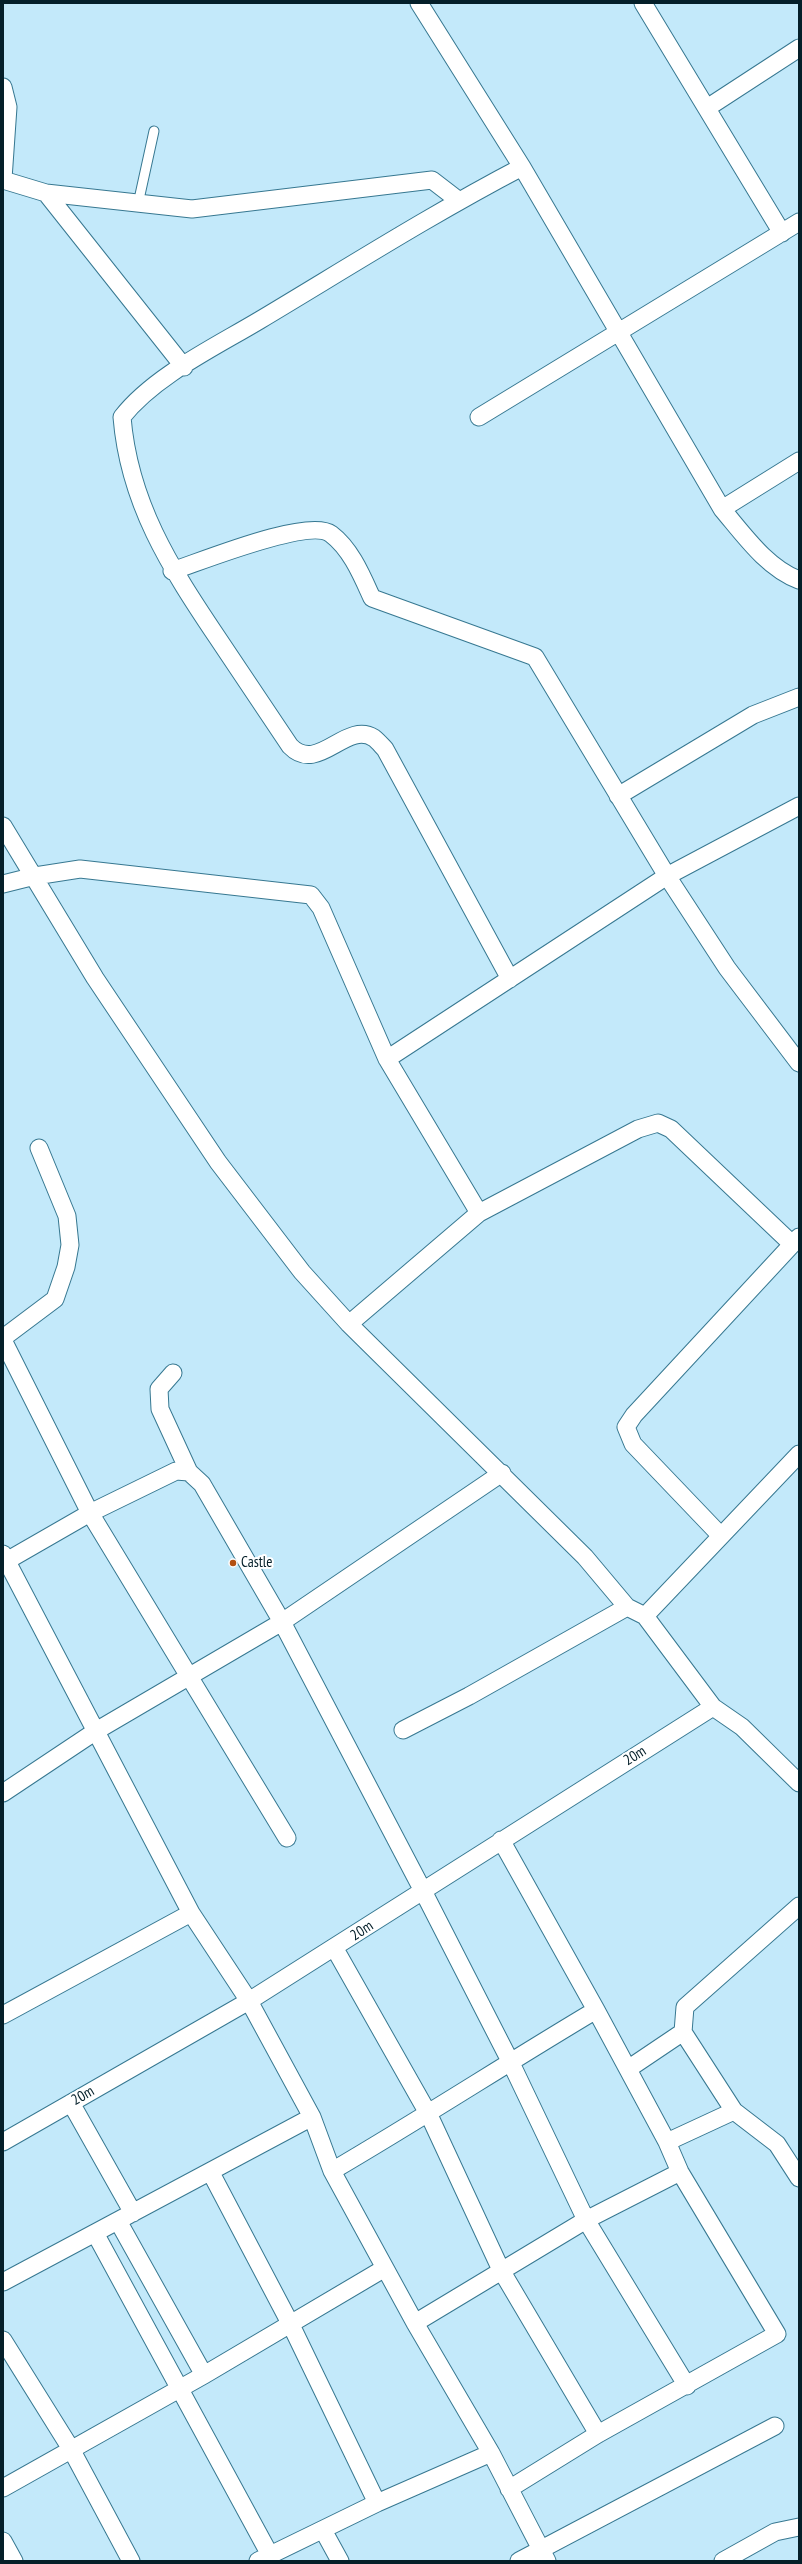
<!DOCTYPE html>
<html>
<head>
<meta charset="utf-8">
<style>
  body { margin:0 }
  #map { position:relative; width:802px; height:2564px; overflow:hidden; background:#c3e9fa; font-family:"PT Sans Narrow",sans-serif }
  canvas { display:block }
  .frame { position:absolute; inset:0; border:4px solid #041f29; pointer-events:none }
</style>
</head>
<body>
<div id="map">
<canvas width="802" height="2564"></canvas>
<div class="frame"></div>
</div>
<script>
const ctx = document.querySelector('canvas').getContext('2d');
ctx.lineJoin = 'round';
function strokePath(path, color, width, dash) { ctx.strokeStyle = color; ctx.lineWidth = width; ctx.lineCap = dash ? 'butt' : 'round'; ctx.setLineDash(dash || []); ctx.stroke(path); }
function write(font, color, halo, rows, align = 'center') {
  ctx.font = font + ' "PT Sans Narrow",sans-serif'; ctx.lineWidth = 4; ctx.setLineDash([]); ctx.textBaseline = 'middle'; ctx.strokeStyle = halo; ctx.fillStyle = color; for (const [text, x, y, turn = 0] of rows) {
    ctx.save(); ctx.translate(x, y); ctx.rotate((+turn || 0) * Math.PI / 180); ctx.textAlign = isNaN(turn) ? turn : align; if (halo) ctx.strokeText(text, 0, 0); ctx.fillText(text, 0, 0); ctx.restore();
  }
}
const lane = new Path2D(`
  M 138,204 L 154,131`);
const street = new Path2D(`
  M 419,3 L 522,167 L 722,509
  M 643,3 L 782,233
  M 3,87 L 8,107 L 3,179
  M 707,108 L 799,48
  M 3,180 L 46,193 L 192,209 L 432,180 L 458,200
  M 46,193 L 184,367
  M 479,417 L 799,222
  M 799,461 L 722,509 C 744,535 767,568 799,580
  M 172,571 C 200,562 309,517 331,534 C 351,549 362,576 372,598 L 535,657 L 667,876 L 727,968 L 799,1063
  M 618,796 L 753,715 L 799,697
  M 3,826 L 95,978 L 218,1162 L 302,1272 L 349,1324 L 585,1557 L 627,1607 L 645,1616 L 713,1707 L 742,1727 L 799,1783
  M 3,884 L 35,876 L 80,869 L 311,895 L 321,908 L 387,1059 L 479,1213
  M 510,979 L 385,749 C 382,746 378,741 374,738 C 346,720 318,775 290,746 C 265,709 241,673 217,637 C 170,567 129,503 122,417 C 154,376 215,347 260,320 C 347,268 432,214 522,167
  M 387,1059 L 667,876 L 799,806
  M 349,1324 L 479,1213 L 638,1129 L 658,1123 L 671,1129 L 792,1244
  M 3,1338 L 55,1299 L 66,1267 L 70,1245 L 67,1216 L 39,1148
  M 3,1340 L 90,1513 L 287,1838
  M 173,1373 L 159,1389 L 160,1409 L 189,1472 L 202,1484 L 282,1622 L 423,1891 L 510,2061 L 586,2220 L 687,2386
  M 721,1536 L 633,1444 L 626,1427 L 634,1415 L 799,1237
  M 3,1554 L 191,1913 L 249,2001 L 312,2117 L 332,2171 L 415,2323 L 491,2453 L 547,2561
  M 3,1563 L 90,1513 L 176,1471 L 189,1472
  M 645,1616 L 799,1454
  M 403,1730 L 469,1696 L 627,1607
  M 3,1793 L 96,1731 L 282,1622 L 502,1473
  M 501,1840 L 596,2010 L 667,2142 L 680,2172 L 777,2334 L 598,2434 L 509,2489
  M 335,1949 L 429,2115 L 501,2270 L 598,2434
  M 3,2015 L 191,1913
  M 683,2032 L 734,2111
  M 628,2069 L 683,2032 L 685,2007 L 799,1906
  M 71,2103 L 133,2213
  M 3,2142 L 249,2001 L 713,1707
  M 667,2142 L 734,2111 L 777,2144 L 799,2178
  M 332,2171 C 421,2119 507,2063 596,2010
  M 211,2173 L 291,2325 L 377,2503 L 491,2453
  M 118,2221 L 204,2375
  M 95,2233 L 270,2555
  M 3,2282 L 312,2117
  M 415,2323 L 586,2220 L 680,2172
  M 3,2340 L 71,2449 L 131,2561
  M 3,2488 L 204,2375 L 385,2268
  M 323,2530 L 340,2561
  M 3,2541 L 14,2561
  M 258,2561 L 377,2503
  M 519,2561 L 775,2426
  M 723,2561 L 775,2532 L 799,2527`);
const markers = [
  [233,1563,4,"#b35113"]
];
const poiNames = [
  ["Castle",241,1563]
];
const streetNames = [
  ["20m",635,1756,-32],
  ["20m",362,1931,-33],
  ["20m",83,2096,-30]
];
strokePath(lane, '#377891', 11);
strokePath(street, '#377891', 19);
strokePath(lane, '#fff', 9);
strokePath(street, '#fff', 17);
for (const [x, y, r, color] of markers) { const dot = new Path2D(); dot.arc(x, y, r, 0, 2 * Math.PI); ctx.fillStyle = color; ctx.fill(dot); strokePath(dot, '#fff', 1.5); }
write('15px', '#041f29', '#fff', poiNames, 'left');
write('15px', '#041f29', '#fff', streetNames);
</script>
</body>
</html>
